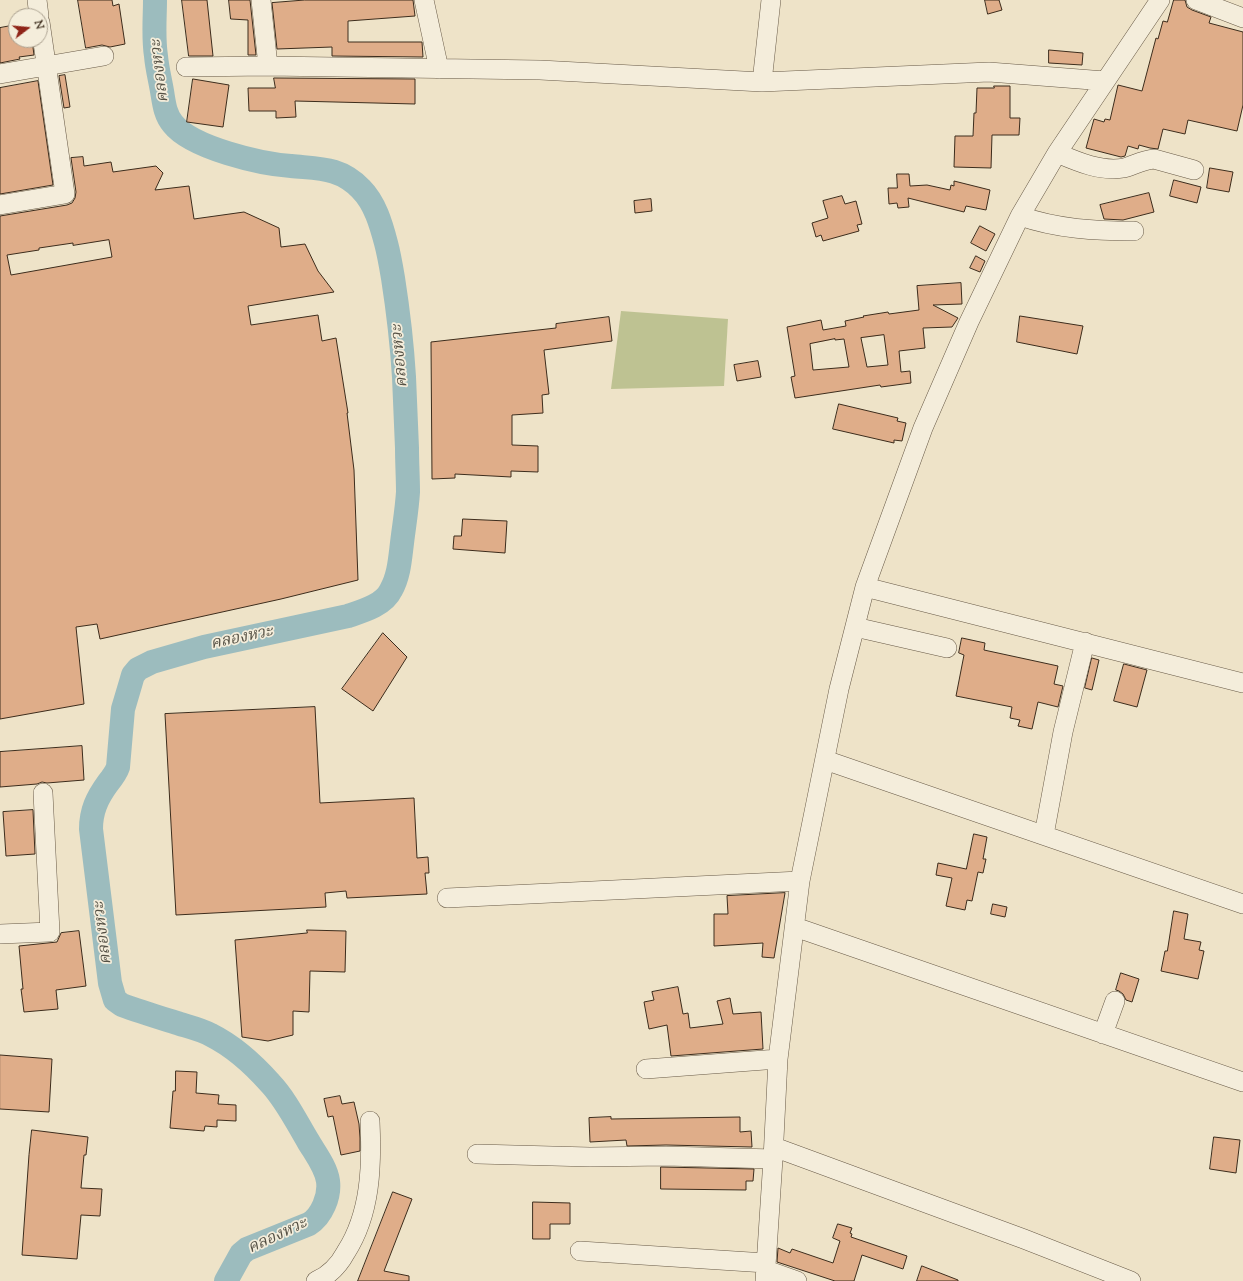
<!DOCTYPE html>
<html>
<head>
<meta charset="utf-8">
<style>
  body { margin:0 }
  #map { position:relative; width:1243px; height:1281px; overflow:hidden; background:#eee3c8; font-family:"Sorts Mill Goudy",serif }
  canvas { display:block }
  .north { position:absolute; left:8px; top:8px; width:40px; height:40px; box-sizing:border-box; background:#f4eddb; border:1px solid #aaa08f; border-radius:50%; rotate:74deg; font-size:11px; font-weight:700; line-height:16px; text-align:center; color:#3c2c1c }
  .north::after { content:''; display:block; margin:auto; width:14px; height:18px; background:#8f2418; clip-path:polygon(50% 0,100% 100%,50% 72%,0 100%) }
</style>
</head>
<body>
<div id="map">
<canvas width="1243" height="1281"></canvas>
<div class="north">N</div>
</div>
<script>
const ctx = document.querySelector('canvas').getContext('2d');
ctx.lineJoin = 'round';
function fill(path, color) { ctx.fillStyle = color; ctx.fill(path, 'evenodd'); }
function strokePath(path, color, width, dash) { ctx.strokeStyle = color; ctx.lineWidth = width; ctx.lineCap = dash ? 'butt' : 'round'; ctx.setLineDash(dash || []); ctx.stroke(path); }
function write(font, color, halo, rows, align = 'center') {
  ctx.font = font + ' "Sorts Mill Goudy","Noto Serif Thai",serif'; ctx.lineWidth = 3.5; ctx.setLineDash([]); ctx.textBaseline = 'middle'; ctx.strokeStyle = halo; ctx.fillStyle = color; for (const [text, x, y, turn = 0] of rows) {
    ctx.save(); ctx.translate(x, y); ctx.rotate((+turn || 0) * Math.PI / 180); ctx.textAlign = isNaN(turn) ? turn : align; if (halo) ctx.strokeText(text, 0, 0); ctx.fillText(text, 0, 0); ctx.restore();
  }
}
const green = new Path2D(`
  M 621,311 L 728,319 L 724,386 L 611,389 Z`);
const river = new Path2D(`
  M 155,0 C 155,18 153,37 156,56 C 157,68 160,79 162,91 C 164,103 165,115 173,124 C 192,148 261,164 291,166 C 319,169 340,167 361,189 C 375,203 381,224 386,243 C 389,254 391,266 393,278 C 398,310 402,344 404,377 C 405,400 406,424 407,448 C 407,463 408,478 408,492 C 407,509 404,526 402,543 C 400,559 399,576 391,590 C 384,605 363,611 348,616 L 204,647 L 152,662 L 138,669 L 133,675 L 131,682 L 123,709 L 118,767 C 116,773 112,778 108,783 C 97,798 91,811 91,829 L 110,983 L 115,1000 L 122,1005 C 141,1012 161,1018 180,1024 C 190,1027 202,1030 211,1035 C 233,1046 254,1065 270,1083 C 286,1100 296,1121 308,1141 C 315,1153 326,1167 328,1181 C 330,1196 322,1216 309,1224 L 247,1249 L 241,1254 L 226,1281`);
const building = new Path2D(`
  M 78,0 L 112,0 L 113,6 L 119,4 L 125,44 L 110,47 L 102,45 L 86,48 Z
  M 182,0 L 207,0 L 213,56 L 189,56 Z
  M 229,0 L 250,0 L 256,55 L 248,55 L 248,20 L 231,19 Z
  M 305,0 L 413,0 L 415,16 L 348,21 L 348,42 L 422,42 L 423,57 L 332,56 L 332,47 L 277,49 L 272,3 Z
  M 985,0 L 999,0 L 1002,10 L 988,14 Z
  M 1174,0 L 1185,0 L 1187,7 L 1192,10 L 1211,17 L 1209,23 L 1243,32 L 1243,105 L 1237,131 L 1188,120 L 1185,134 L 1163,129 L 1158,149 L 1150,148 L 1139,145 L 1138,149 L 1128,146 L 1125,156 L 1121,157 L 1086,148 L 1094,119 L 1104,122 L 1105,119 L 1110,120 L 1118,85 L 1142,91 L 1156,38 L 1158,39 L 1163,21 L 1167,22 Z
  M 16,25 L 16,40 L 32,40 L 34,55 L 19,57 L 20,59 L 0,63 L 0,28 Z
  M 1049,50 L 1083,53 L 1082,65 L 1049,63 Z
  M 65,75 L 70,107 L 64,108 L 59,76 Z
  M 274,78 L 415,79 L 415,104 L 295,101 L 296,117 L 276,118 L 276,111 L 249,111 L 248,88 L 275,88 Z
  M 193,79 L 229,85 L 223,127 L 187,122 Z
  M 38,81 L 53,185 L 0,194 L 0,88 Z
  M 994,86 L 1010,86 L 1010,118 L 1020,118 L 1019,135 L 992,135 L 991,168 L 954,167 L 955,136 L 973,136 L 974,113 L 976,113 L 977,88 L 994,88 Z
  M 83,157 L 84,166 L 111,162 L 113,172 L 156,166 L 163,173 L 155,190 L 189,186 L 194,219 L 244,212 L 279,228 L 281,247 L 305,244 L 318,271 L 334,292 L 248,306 L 251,325 L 318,315 L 322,341 L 336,338 L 348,413 L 347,413 L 354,470 L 358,580 L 281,599 L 100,639 L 97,624 L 76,627 L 84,704 L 0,719 L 0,216 L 67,205 L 72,203 L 75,198 L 76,192 L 71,158 ZM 109,240 L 112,257 L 11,275 L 7,255 L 39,250 L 39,248 L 73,243 L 73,245 Z
  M 1210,168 L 1233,172 L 1229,192 L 1207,188 Z
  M 897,174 L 909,174 L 910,186 L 927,185 L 950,190 L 951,185 L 954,186 L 954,181 L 990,190 L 986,210 L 966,206 L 964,212 L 908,198 L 909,207 L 898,208 L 897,203 L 889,204 L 888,188 L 897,188 Z
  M 1174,180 L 1201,187 L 1197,203 L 1170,196 Z
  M 1149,193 L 1154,212 L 1123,220 L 1104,219 L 1100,205 Z
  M 842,196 L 845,204 L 856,201 L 862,224 L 857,225 L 859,231 L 823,241 L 821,235 L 816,237 L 812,223 L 828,218 L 823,201 Z
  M 651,199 L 652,211 L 635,213 L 634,201 Z
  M 980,226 L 995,234 L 986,251 L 971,243 Z
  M 976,256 L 985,261 L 980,272 L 970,268 Z
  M 961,283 L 962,304 L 933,305 L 958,318 L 952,327 L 923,328 L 925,348 L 899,351 L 901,372 L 910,371 L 911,383 L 881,387 L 880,385 L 795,398 L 791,377 L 795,376 L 787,327 L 821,320 L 823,330 L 846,326 L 845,321 L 864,317 L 863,316 L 888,312 L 889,314 L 919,310 L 917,286 ZM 884,335 L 888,365 L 867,367 L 861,338 ZM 835,339 L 835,340 L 844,339 L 849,367 L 813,370 L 810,344 Z
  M 1020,316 L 1083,326 L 1077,354 L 1017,342 Z
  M 609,317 L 612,341 L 544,350 L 549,394 L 542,395 L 543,413 L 512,415 L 512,445 L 538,446 L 538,472 L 511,471 L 511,477 L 455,474 L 455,478 L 432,479 L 431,342 L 556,328 L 556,324 Z
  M 758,361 L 761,377 L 737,381 L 734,365 Z
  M 839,404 L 898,418 L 897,421 L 906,423 L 902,441 L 894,440 L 894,443 L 833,429 Z
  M 463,519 L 507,521 L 505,553 L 453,549 L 454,536 L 461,536 Z
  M 383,633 L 407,657 L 373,711 L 342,689 Z
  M 962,638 L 985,643 L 984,650 L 1058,666 L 1054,684 L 1063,686 L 1058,707 L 1038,702 L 1032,729 L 1018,726 L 1020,720 L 1010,718 L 1012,707 L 956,696 L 964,655 L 959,653 Z
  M 1092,658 L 1099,660 L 1092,690 L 1085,688 Z
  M 1124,664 L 1147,670 L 1137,707 L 1114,701 Z
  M 315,707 L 320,803 L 414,798 L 417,858 L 428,857 L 429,873 L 425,873 L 427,894 L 347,898 L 346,891 L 325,893 L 326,907 L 176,915 L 165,714 Z
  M 82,746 L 84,780 L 47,783 L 42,782 L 37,784 L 0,787 L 0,752 Z
  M 33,810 L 35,854 L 6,856 L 3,812 Z
  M 974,834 L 987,837 L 983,859 L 986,859 L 983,873 L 978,872 L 972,901 L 967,900 L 965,910 L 946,906 L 952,878 L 936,875 L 938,863 L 966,869 Z
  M 785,893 L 774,958 L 762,957 L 763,943 L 714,946 L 714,914 L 728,914 L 727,896 Z
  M 993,904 L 1007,907 L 1005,917 L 991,914 Z
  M 1174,911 L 1188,914 L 1184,939 L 1201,942 L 1199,950 L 1204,951 L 1198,979 L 1161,971 L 1165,951 L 1167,951 Z
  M 307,930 L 346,931 L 345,972 L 310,971 L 309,1012 L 293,1011 L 293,1035 L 268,1041 L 242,1037 L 235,940 L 307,933 Z
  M 79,931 L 86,986 L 56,990 L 58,1009 L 24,1012 L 21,989 L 23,989 L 19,946 L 57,942 L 61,933 Z
  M 1121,973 L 1139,979 L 1132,1002 L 1126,1000 L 1123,994 L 1119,991 L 1116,990 Z
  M 678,987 L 683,1014 L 688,1013 L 690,1028 L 723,1024 L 717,1001 L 730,998 L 733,1014 L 761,1012 L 763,1049 L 671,1056 L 667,1025 L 649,1029 L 644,1002 L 654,1000 L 652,992 Z
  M 0,1055 L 52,1059 L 49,1112 L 0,1109 Z
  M 176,1071 L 197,1072 L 196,1093 L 219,1095 L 218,1104 L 236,1105 L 236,1121 L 217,1120 L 217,1127 L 205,1126 L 204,1131 L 170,1128 L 173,1091 L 175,1091 Z
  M 340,1096 L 342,1104 L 354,1102 L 359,1124 L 360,1138 L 360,1151 L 341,1155 L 333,1116 L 328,1117 L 324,1099 Z
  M 611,1117 L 611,1119 L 740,1117 L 740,1132 L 751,1131 L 752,1147 L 666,1145 L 627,1146 L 626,1140 L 590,1142 L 589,1118 Z
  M 32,1130 L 88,1137 L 86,1155 L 84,1155 L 81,1188 L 102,1189 L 100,1216 L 81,1215 L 77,1259 L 22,1255 L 29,1155 Z
  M 1214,1137 L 1240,1140 L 1236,1173 L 1210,1169 Z
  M 661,1167 L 754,1169 L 753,1181 L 746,1181 L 746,1190 L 661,1189 Z
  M 393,1192 L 412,1199 L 384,1271 L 409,1276 L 409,1281 L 358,1281 Z
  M 533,1202 L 570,1203 L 570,1224 L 550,1224 L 550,1239 L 533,1239 Z
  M 838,1224 L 852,1228 L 850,1233 L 852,1234 L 851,1237 L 907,1256 L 903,1269 L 862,1255 L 854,1281 L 835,1281 L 777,1262 L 778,1248 L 790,1253 L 792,1249 L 833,1263 L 840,1241 L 833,1238 Z
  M 922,1266 L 958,1280 L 958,1281 L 917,1281 Z`);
const minor = new Path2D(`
  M 37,0 L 39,16
  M 261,0 L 268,66
  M 424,0 L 439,69
  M 1196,0 L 1243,18
  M 186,67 L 268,66 L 540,70 L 762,82 L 989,72 L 1105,81
  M 0,74 L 104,56
  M 762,82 L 771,0
  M 1057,153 C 1078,162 1101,172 1124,168 C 1134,165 1143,160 1154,159 L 1194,170
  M 0,205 L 65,194 L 40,22
  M 1020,216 C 1058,229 1095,231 1134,231
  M 865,587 L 1243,683
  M 855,627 L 947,648
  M 825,760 L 1243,904
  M 1044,835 L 1063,732 L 1085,642
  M 447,898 L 800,881
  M 795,927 L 1243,1082
  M 0,934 L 50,932 L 43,793
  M 1103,1034 L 1115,1001
  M 646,1069 L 778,1059
  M 774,1147 L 1024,1239 L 1131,1281
  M 477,1154 L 590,1157 L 666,1156 L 773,1159
  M 580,1251 L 766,1263
  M 766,1270 L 797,1281
  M 316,1281 C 330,1275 339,1265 346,1252 C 371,1213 372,1165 370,1121
  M 765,1281 L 773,1159 L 778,1059 L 800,881 L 839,689 L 865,587 L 923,428 L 969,322 L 1020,216 L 1057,153 L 1160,0`);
const waterNames = [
  ["คลองหวะ",161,71,-97],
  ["คลองหวะ",401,356,-95],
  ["คลองหวะ",242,639,-12],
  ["คลองหวะ",104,933,-97],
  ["คลองหวะ",278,1237,-25]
];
fill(green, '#bec292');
strokePath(river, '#9cbcbe', 24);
fill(building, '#dfad89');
strokePath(building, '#3c2c1c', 1);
strokePath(minor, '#685a47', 20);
strokePath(minor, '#f4eddb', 19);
write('italic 16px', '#545044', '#f4eddb', waterNames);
</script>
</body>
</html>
